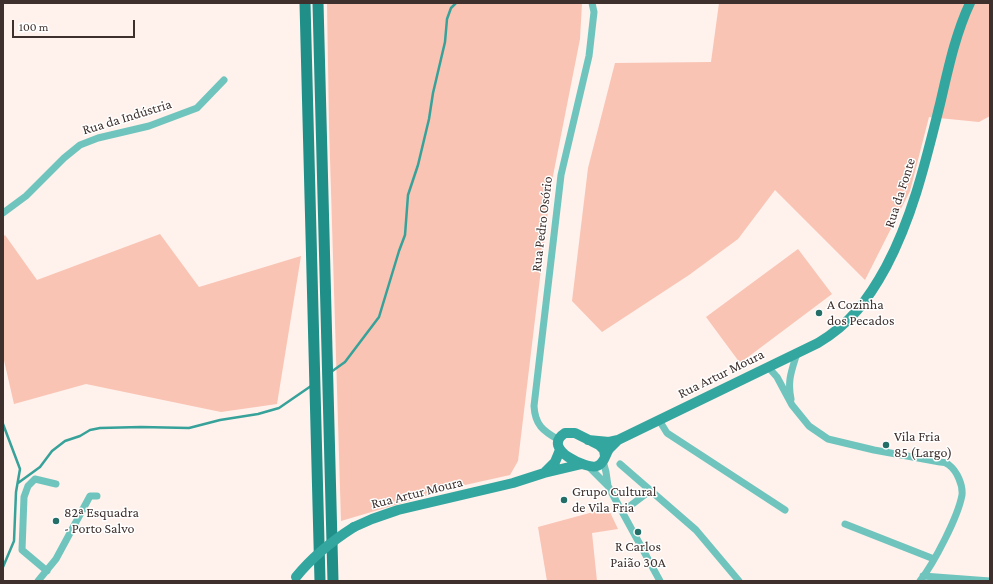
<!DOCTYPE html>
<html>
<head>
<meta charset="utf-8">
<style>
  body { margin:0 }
  #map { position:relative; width:993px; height:584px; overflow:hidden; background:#fff1ec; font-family:"Crimson Pro",serif }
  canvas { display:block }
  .frame { position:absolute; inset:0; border:4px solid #3e312d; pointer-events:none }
  .scale { position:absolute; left:12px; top:20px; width:123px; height:18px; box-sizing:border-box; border:2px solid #3e312d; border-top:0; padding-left:5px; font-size:12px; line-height:14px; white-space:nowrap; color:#3e312d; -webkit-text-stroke:3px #fff; paint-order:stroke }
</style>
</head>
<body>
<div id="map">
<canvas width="993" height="584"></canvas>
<div class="frame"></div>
<div class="scale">100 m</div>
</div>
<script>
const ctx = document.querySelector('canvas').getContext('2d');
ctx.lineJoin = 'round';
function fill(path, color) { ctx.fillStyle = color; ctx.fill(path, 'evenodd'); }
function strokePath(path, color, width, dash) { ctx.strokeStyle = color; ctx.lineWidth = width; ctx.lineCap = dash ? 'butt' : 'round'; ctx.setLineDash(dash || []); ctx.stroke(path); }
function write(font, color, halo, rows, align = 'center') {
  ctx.font = font + ' "Crimson Pro",serif'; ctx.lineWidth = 3; ctx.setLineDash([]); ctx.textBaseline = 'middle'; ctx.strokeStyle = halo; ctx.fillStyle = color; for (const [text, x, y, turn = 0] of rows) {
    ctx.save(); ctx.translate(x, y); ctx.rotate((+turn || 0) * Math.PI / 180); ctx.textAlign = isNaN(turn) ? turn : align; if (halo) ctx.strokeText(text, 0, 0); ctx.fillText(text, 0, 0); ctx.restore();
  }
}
const green = new Path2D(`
  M 327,3 L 582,3 L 580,39 L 551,186 L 518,461 L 510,475 L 456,487 L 341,521 L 329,125 Z
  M 719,3 L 990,3 L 990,116 L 979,122 L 929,117 L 910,191 L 865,280 L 775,190 L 738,239 L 689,275 L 602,332 L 572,301 L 588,168 L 615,63 L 711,62 Z
  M 160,234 L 199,287 L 301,256 L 277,404 L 221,412 L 86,384 L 14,404 L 3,356 L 3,237 L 5,235 L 37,280 Z
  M 798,249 L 832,294 L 740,363 L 706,317 Z
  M 608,508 L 618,529 L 592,533 L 597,581 L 547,581 L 538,527 Z`);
const stream = new Path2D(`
  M 331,372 L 345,362 L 379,317 L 399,251 L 405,235 L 408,195 L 418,165 L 429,119 L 433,93 L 445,42 L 447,19 L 451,8 L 456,3
  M 3,424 L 20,469 L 16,492 L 14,541 L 3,567
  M 18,483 L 40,467 L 52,451 L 65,441 L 80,436 L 90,430 L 100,428 L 141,427 L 189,428 L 220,420 L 258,414 L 279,408 L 311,386`);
const minor = new Path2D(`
  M 3,213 L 26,196 L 64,158 L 80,145 L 98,138 L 149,126 L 197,108 L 224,80
  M 768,367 L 777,377 L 792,405 L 809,426 L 828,439 L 874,450 L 940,462 C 943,462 947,463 949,465 C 957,471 963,485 962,495 C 958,517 934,563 920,581
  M 791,399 C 787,380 792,370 797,353
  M 659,420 L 667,433 L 785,510
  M 559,440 C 543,431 535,425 534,406 L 561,175 L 589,56 L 594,12 L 592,3
  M 603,461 L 606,472 L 608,486
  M 620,464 L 696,530 L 739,581
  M 588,466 L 608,486 L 660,581
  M 622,512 L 651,490
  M 845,524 L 934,559
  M 47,571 L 22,550 L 24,497 L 28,486 L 35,479 L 56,484
  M 923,576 L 990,581
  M 38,581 L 56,559 L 90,496 L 97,496`);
const secondary = new Path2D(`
  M 588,440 L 609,442 L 618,440 L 818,343 C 850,324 868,300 886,267 C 913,216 926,160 940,104 C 948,70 955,35 970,3
  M 605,456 L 604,450 L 599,445 L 575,433 L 565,433 C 540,449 588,470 597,466 C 604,464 605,455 609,449 C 612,446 615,443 618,440
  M 544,473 L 555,462 L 560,450
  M 354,527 L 372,519 L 398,510 L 513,483 L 544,473 L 582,464`);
const primary = new Path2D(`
  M 305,3 L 320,581
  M 318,3 L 333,581`);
const secondaryBridge = new Path2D(`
  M 296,577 C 313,556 332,541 354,527`);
const markers = [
  [819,313,4,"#246e68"],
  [886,445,4,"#246e68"],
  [564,500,4,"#246e68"],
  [56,521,4,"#246e68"],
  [638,532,4,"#246e68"]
];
const streetNames = [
  ["Rua da Indústria",127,117,-17],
  ["Rua da Fonte",900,193,-72],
  ["Rua Pedro Osório",542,224,-83],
  ["Rua Artur Moura",721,374,-26],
  ["Rua Artur Moura",417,493,-14]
];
const poiNames = [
  ["A Cozinha",827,305],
  ["dos Pecados",827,321],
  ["Vila Fria",894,437],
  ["85 (Largo)",894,453],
  ["Grupo Cultural",572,492],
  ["de Vila Fria",572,508],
  ["82ª Esquadra",64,513],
  ["- Porto Salvo",64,529],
  ["R Carlos",638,547,"center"],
  ["Paião 30A",638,563,"center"]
];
fill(green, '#f9c4b3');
strokePath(stream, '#36a29a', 2.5);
strokePath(minor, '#6fc5bd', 7);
strokePath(secondary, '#33a79f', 10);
strokePath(primary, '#1f8f88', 11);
strokePath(secondaryBridge, '#33a79f', 10);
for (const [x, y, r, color] of markers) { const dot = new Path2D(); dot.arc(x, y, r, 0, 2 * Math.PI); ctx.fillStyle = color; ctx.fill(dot); strokePath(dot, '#fff', 1.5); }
write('14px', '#3e312d', '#fff', streetNames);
write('14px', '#3e312d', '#fff', poiNames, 'left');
</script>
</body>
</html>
